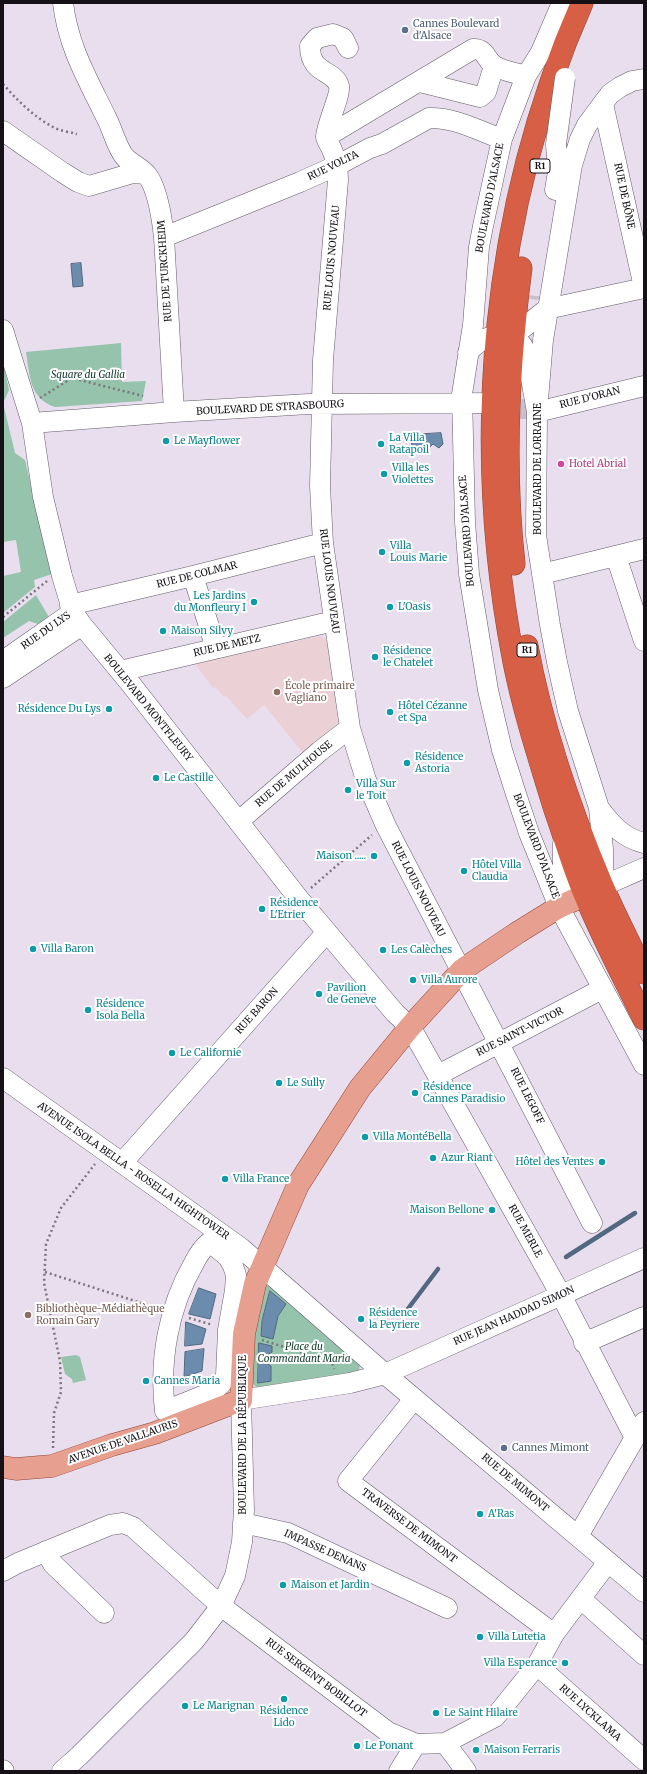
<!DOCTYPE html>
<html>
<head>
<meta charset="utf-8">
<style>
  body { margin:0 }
  #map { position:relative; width:647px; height:1774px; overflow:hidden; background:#e8deee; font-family:Merriweather,serif }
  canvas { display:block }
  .frame { position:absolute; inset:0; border:4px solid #151117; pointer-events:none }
</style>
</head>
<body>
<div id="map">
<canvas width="647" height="1774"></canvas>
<div class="frame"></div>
</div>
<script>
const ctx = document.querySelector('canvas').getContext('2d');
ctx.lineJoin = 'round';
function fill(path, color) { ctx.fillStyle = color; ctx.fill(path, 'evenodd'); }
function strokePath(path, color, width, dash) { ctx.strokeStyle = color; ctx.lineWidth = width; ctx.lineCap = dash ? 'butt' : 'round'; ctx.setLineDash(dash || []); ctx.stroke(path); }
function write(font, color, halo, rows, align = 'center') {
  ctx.font = font + ' Merriweather,serif'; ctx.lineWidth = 4; ctx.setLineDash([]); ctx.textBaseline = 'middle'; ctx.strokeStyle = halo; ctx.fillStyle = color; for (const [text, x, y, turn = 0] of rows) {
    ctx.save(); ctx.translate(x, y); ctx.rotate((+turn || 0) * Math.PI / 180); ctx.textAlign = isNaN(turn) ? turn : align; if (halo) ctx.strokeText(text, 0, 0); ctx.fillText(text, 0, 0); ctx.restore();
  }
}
const education = new Path2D(`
  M 320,636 L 324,637 L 327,640 L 338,720 L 337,724 L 303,753 L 264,705 L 247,719 L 226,696 L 224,697 L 215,687 L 213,688 L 195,664 Z`);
const green = new Path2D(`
  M 121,343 L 122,382 L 146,381 L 142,401 L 55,407 C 29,398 30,376 26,352 Z
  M 3,362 L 9,390 L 3,403 L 15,453 L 25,460 L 52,574 L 34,580 L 35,587 L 3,613 L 3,576 L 21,572 L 16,540 L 3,542 Z
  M 36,595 L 49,617 L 41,625 L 29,621 L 3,638 L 3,622 Z
  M 269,1285 L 360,1363 L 359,1373 L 257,1388 L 253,1384 L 251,1378 L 255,1321 L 265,1287 ZM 270,1291 L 285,1304 L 278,1316 L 275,1326 L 261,1336 L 262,1321 ZM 272,1346 L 266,1356 L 266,1362 L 271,1366 L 258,1383 L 258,1365 Z
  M 76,1355 L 80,1357 L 86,1380 L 73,1383 L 72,1379 L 65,1374 L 61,1357 Z`);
const water = new Path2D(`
  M 81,263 L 83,286 L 73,287 L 71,264 Z
  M 441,433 L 443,444 L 439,448 L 433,444 L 426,451 L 412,450 L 411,435 Z
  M 199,1288 L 216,1294 L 210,1319 L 189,1314 Z
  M 270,1291 L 286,1304 L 278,1316 L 273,1339 L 261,1336 L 262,1321 Z
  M 186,1322 L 206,1329 L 202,1344 L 185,1346 Z
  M 259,1343 L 272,1346 L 272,1352 C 267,1355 265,1357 266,1362 L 271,1366 L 271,1381 L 258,1383 Z
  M 204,1349 L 202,1371 L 184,1377 L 185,1352 Z`);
const stream = new Path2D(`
  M 566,1257 L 635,1213
  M 407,1310 L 438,1269`);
const minorTunnel = new Path2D(`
  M 525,419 L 529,351 L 536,296`);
const path = new Path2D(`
  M 3,84 C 17,100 34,117 53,127 C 60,131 70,132 77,134
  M 40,398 L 72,378 L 143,396
  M 3,617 L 47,581
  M 311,888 L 372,835
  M 45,1272 L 157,1308
  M 189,1318 L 213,1325
  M 262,1340 L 332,1362 L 334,1369
  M 332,1362 L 337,1354
  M 53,1448 L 54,1413 L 61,1392 L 60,1361 L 44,1283 L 46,1244 L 61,1208 L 95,1164`);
const minor = new Path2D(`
  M 63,3 C 68,46 87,78 106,117 C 112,128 115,142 122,153 C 127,163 140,166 147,175 C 158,189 162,219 164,237 L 174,412
  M 562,3 L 541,52 L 526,76 L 502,139 L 483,226 L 479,247 L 473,325 L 462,394 L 465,522 L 469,574 L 488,690 L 502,750 L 516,794 L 529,833 L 559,907 L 644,1065
  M 348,48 L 343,38 L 333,34 L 317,38 L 310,46 C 310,75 334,69 339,86 C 341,94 327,124 326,136 C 326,141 331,146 332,150 C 337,160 338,169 338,180 L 323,360 L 320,486 L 323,543 L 350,728 L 366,780 L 386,826 L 592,1223
  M 644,79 L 632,81 L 620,87 L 610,94 L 587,125 L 580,139 L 572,165 L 543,340 L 537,412 L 536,535 L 550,625 L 557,662 L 568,711 L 599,808 L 603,849 L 603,886 L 644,868
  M 420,82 L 480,97 L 486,92 L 494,66
  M 603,104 L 644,287
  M 3,131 L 62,172 L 78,182 L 89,186 L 133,173 L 146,174
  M 326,137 L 473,49 C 486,48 486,61 495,66 C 503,71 516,73 526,76
  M 555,190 L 558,172 L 556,144
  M 164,237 L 300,182 L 338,165 L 370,148 L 382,144 L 429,118 C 454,117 479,131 502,139
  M 3,330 L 32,423 L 43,497 L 62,576 L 73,612 L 82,625 L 130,683 L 299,899 L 395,1013 L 410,1027 L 416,1037 L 561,1295 L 635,1438
  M 513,336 L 547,309 L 644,288
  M 468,352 C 483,336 492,335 513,336 L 522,345 L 527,356 L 537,412 L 644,386
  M 32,423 L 174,412 L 309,404 L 508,403
  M 616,556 L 644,641
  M 542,574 L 644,549
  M 193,576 L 216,648
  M 70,605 L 193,576 L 323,543
  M 3,661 L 73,612
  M 120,671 L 334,621
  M 3,678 L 82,625
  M 599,808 C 611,824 623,838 644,843
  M 239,821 L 320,751 L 350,728
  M 559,906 L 563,870 L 563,843
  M 438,1075 L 602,989
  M 3,1078 L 241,1248 L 385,1374 L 644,1592
  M 122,1163 L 327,932
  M 210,1242 L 228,1257 L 233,1266 L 236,1275 L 235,1290 L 228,1330 L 226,1376 L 221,1384 L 212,1392 L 165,1411 C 159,1361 168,1308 194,1263 C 198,1255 202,1248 210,1242 Z
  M 584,1343 L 644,1317
  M 414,1399 L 348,1481 L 554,1634
  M 243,1523 L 288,1533 L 447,1608
  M 578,1536 L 644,1422
  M 46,1551 L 53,1564 L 104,1613
  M 3,1571 L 18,1563 L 110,1525 L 123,1523 L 133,1527 L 221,1606 L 388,1732 L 416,1744
  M 581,1599 L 644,1655
  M 537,1665 L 644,1760
  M 445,1743 L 466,1771
  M 3,1770 L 4,1771
  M 62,1771 L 79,1756 L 194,1641 L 221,1606 L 235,1576 L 242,1542 L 244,1510 L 241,1400 L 350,1383 L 385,1374 L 644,1258
  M 399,1771 L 416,1744 L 445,1743 L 495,1717 L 537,1665 L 554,1634 L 608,1562`);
const major = new Path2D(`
  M 3,1467 L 16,1469 L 52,1466 L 112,1445 L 155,1433 L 241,1400 L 244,1334 L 255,1284 L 298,1185 L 360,1088 L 410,1027 L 462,970 L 517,933 L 559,907 L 602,887`);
const highway = new Path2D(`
  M 582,3 C 491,209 471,442 514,662 C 524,712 540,761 555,810 C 565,838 573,867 585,895 C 602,937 624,978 644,1019
  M 514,564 C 503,465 508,366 521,268
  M 527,646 C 542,727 570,809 602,885 C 615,915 630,944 644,973`);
const minorBridge = new Path2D(`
  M 556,144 L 565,78`);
const markers = [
  [405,30,4,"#5c6f8a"],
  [166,441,4,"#0f9aa8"],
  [381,444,4,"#0f9aa8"],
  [561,464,4,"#d1479c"],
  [384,474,4,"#0f9aa8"],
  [382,552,4,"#0f9aa8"],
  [254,602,4,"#0f9aa8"],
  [390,607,4,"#0f9aa8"],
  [163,631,4,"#0f9aa8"],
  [375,657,4,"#0f9aa8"],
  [277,692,4,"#8d6e63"],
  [109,709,4,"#0f9aa8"],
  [390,712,4,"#0f9aa8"],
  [407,763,4,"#0f9aa8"],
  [156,778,4,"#0f9aa8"],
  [348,790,4,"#0f9aa8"],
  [374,856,4,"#0f9aa8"],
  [464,871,4,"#0f9aa8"],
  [262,909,4,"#0f9aa8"],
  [33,949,4,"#0f9aa8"],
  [383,950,4,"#0f9aa8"],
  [413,980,4,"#0f9aa8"],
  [319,994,4,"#0f9aa8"],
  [88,1010,4,"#0f9aa8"],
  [172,1053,4,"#0f9aa8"],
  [279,1083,4,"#0f9aa8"],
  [415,1093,4,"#0f9aa8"],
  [365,1137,4,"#0f9aa8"],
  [433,1158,4,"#0f9aa8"],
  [602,1162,4,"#0f9aa8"],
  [225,1179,4,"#0f9aa8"],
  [492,1210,4,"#0f9aa8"],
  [28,1315,4,"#8d6e63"],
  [361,1319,4,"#0f9aa8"],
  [146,1381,4,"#0f9aa8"],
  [504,1448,4,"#5c6f8a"],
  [480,1514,4,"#0f9aa8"],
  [283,1585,4,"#0f9aa8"],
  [480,1637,4,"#0f9aa8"],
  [565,1663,4,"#0f9aa8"],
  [284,1699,4,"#0f9aa8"],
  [185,1706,4,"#0f9aa8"],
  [436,1713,4,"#0f9aa8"],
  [357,1746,4,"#0f9aa8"],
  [476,1750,4,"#0f9aa8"]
];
const shields = [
  [540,166,20],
  [527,650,20]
];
const shieldNames = [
  ["R1",540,166],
  ["R1",527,650]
];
const serviceNames = [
  ["Cannes Boulevard",413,24],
  ["d'Alsace",413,36],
  ["Cannes Mimont",512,1448]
];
const streetNames = [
  ["RUE VOLTA",333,166,-26],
  ["RUE DE BÔNE",624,196,78],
  ["BOULEVARD D'ALSACE",490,198,-79],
  ["RUE LOUIS NOUVEAU",332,258,-85],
  ["RUE DE TURCKHEIM",165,271,-94],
  ["RUE D'ORAN",590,398,-14],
  ["BOULEVARD DE STRASBOURG",270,408,-3],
  ["BOULEVARD DE LORRAINE",538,469,-90],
  ["BOULEVARD D'ALSACE",467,531,-94],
  ["RUE DE COLMAR",197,575,-14],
  ["RUE LOUIS NOUVEAU",329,581,83],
  ["RUE DU LYS",46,631,-35],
  ["RUE DE METZ",227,646,-13],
  ["BOULEVARD MONTFLEURY",148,708,51],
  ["RUE DE MULHOUSE",294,774,-40],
  ["BOULEVARD D'ALSACE",536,846,69],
  ["RUE LOUIS NOUVEAU",418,889,63],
  ["RUE BARON",257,1011,-48],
  ["RUE SAINT-VICTOR",520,1032,-27],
  ["RUE LEGOFF",527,1096,63],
  ["AVENUE ISOLA BELLA - ROSELLA HIGHTOWER",133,1171,35],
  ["RUE MERLE",525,1231,61],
  ["RUE JEAN HADDAD SIMON",514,1316,-24],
  ["BOULEVARD DE LA RÉPUBLIQUE",243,1435,-90],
  ["AVENUE DE VALLAURIS",123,1442,-19],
  ["RUE DE MIMONT",515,1483,40],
  ["TRAVERSE DE MIMONT",409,1526,37],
  ["IMPASSE DENANS",325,1551,24],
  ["RUE SERGENT BOBILLOT",316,1678,37],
  ["RUE LYCKLAMA",590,1713,42]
];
const parkNames = [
  ["Square du Gallia",88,375],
  ["Place du",304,1347],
  ["Commandant Maria",304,1359]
];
const cultureNames = [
  ["La Villa",389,438],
  ["Ratapoil",389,450],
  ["Le Mayflower",174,441],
  ["Villa les",392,468],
  ["Violettes",392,480],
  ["Villa",390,546],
  ["Louis Marie",390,558],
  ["Les Jardins",246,596,"right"],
  ["du Monfleury I",246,608,"right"],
  ["L'Oasis",398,607],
  ["Maison Silvy",171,631],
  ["Résidence",383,651],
  ["le Chatelet",383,663],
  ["Hôtel Cézanne",398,706],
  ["et Spa",398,718],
  ["Résidence Du Lys",101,709,"right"],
  ["Résidence",415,757],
  ["Astoria",415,769],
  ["Le Castille",164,778],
  ["Villa Sur",356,784],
  ["le Toit",356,796],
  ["Maison .....",366,856,"right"],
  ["Hôtel Villa",472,865],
  ["Claudia",472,877],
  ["Résidence",270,903],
  ["L'Etrier",270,915],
  ["Villa Baron",41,949],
  ["Les Calèches",391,950],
  ["Villa Aurore",421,980],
  ["Pavilion",327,988],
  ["de Geneve",327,1000],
  ["Résidence",96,1004],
  ["Isola Bella",96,1016],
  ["Le Californie",180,1053],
  ["Le Sully",287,1083],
  ["Résidence",423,1087],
  ["Cannes Paradisio",423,1099],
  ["Villa MontéBella",373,1137],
  ["Azur Riant",441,1158],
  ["Hôtel des Ventes",594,1162,"right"],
  ["Villa France",233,1179],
  ["Maison Bellone",484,1210,"right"],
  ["Résidence",369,1313],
  ["la Peyriere",369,1325],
  ["Cannes Maria",154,1381],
  ["A'Ras",488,1514],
  ["Maison et Jardin",291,1585],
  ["Villa Lutetia",488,1637],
  ["Villa Esperance",557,1663,"right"],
  ["Le Marignan",193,1706],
  ["Résidence",284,1711,"center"],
  ["Lido",284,1723,"center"],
  ["Le Saint Hilaire",444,1713],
  ["Le Ponant",365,1746],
  ["Maison Ferraris",484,1750]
];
const hotelNames = [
  ["Hotel Abrial",569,464]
];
const educationNames = [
  ["École primaire",285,686],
  ["Vagliano",285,698],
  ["Bibliothèque-Médiathèque",36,1309],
  ["Romain Gary",36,1321]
];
fill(education, '#ebd1d5');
fill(green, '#95c3ab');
fill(water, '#6c8cad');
strokePath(water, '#526780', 1);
strokePath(stream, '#526780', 4.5);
strokePath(minorTunnel, '#c8bfce', 20, [20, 10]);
strokePath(minor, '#635b68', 21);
strokePath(major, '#934435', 23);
strokePath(highway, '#934435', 23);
strokePath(path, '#7c7680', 2.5, [2, 3]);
strokePath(minor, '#fff', 20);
strokePath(major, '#e79f8f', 22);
strokePath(highway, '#d75f45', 22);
strokePath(minorBridge, '#635b68', 21, []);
strokePath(minorBridge, '#fff', 20);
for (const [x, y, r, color] of markers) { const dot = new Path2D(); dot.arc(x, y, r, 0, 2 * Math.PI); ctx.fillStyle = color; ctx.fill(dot); strokePath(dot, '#fff', 1.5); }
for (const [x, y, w] of shields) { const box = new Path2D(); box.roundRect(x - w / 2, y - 7, w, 14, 3); ctx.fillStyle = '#fff'; ctx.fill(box); strokePath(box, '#151117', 1); }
write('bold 9px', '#151117', null, shieldNames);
write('10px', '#4e5e75', '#fff', serviceNames, 'left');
write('10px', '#151117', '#fff', streetNames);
write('italic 10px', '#113a29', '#fff', parkNames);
write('10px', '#0d838f', '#fff', cultureNames, 'left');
write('10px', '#b23c85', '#fff', hotelNames, 'left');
write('10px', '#785e54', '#fff', educationNames, 'left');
</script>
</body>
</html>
